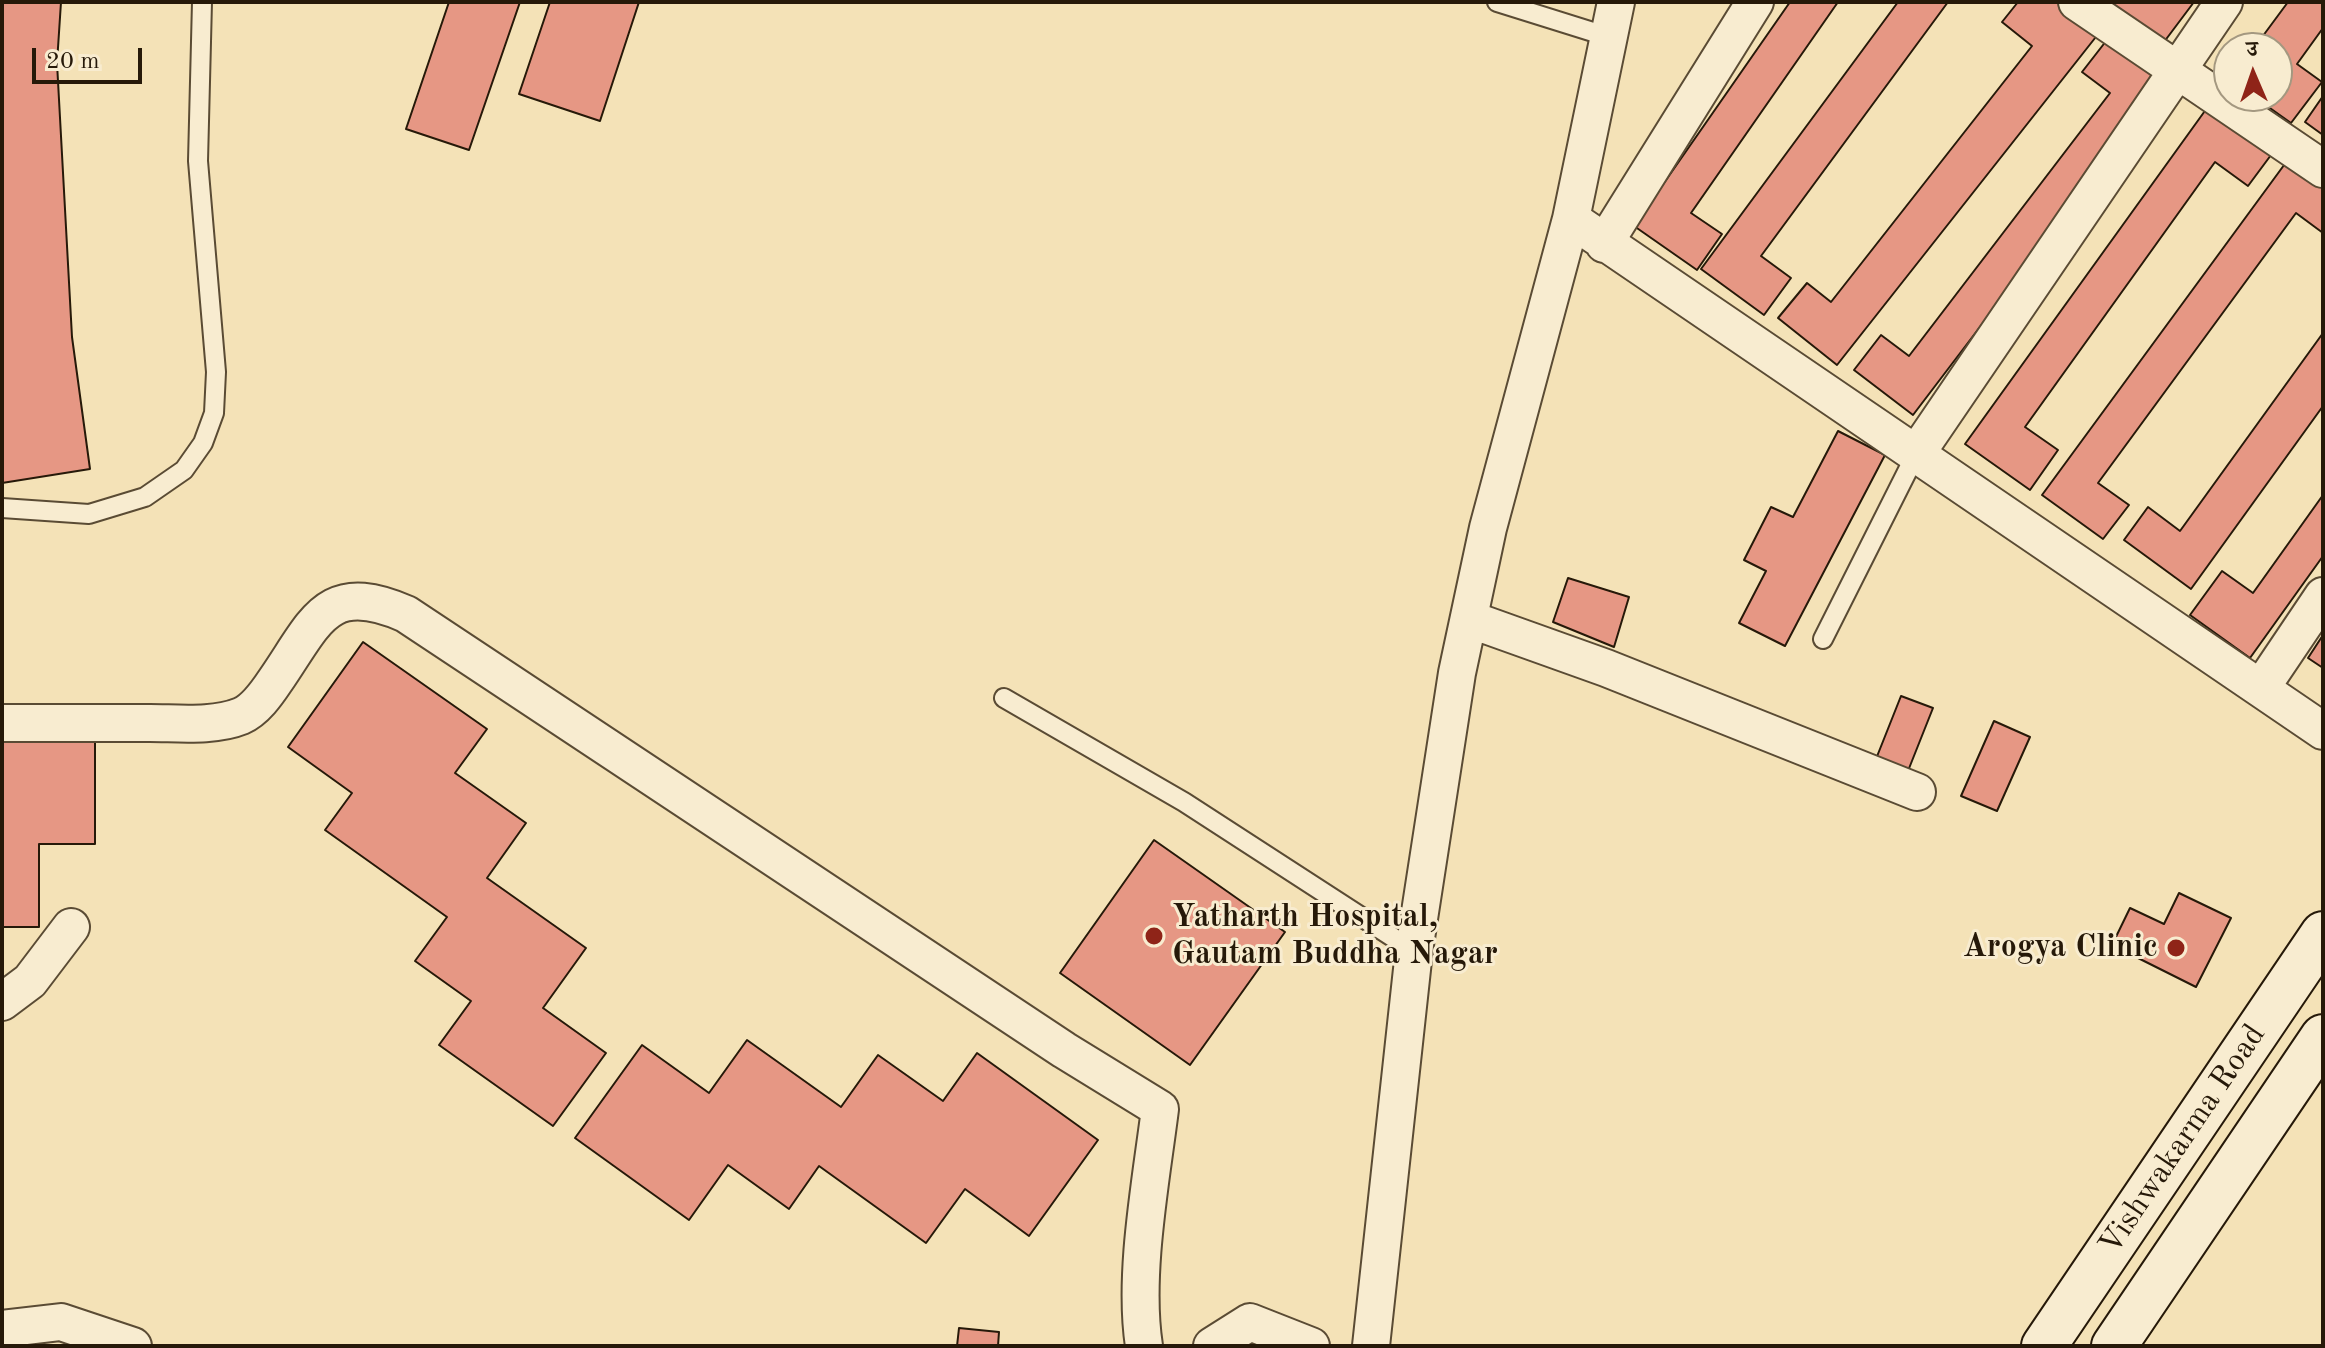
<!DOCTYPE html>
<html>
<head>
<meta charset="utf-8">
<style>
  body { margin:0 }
  #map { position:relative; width:2325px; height:1348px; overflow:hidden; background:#f4e2b7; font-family:"Old Standard TT","Noto Serif Devanagari",serif }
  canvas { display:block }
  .frame { position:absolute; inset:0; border:4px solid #261909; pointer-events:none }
  .north { position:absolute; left:2213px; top:32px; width:80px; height:80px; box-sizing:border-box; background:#f8ecd0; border:2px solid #a49880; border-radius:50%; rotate:358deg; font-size:22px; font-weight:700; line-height:32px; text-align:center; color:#261909 }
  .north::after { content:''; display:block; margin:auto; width:28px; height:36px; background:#8f2418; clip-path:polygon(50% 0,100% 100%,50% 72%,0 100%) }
  .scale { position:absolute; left:32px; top:48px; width:110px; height:36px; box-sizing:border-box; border:4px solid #261909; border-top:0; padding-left:10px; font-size:24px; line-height:28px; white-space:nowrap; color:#261909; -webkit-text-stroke:6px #f8ecd0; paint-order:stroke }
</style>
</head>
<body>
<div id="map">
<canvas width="2325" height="1348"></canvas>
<div class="frame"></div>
<div class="north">उ</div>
<div class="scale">20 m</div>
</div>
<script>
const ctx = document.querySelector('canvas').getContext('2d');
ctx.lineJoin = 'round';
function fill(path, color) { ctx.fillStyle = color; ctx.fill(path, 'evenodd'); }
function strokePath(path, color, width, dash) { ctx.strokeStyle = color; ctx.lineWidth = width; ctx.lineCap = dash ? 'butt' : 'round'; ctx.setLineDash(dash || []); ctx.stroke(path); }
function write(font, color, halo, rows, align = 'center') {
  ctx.font = font + ' "Old Standard TT",serif'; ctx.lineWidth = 6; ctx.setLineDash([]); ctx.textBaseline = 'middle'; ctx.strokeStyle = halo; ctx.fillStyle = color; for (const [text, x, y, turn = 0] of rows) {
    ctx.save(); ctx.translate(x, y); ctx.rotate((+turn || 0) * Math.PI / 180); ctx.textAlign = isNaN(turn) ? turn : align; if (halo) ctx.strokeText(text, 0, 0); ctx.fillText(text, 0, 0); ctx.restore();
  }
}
const building = new Path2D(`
  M 2,2 L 61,2 L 57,63 L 72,337 L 90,469 L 2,483 Z
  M 449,2 L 520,2 L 469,150 L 406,129 Z
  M 550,2 L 639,2 L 600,121 L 519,94 Z
  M 1790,2 L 1838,2 L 1691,213 L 1722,234 L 1697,270 L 1634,226 Z
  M 1898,2 L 1948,2 L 1761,256 L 1791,278 L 1764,315 L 1701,269 Z
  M 2018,2 L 2059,2 L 2099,33 L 1837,365 L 1778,318 L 1807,283 L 1831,302 L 2032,46 L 2002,22 Z
  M 2110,2 L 2194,2 L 2164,42 Z
  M 2288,2 L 2323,2 L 2323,28 L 2297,64 L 2322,82 L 2291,123 L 2253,96 L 2277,96 L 2277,48 L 2254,48 Z
  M 2110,36 L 2168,80 L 1913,415 L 1854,370 L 1881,335 L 1909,356 L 2110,93 L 2082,72 Z
  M 2323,96 L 2323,135 L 2305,122 Z
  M 2207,108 L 2271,155 L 2248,186 L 2215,162 L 2025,427 L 2058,450 L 2030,490 L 1965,444 Z
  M 2287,161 L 2323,187 L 2323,233 L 2296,213 L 2098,483 L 2129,505 L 2103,539 L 2042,495 Z
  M 2323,333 L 2323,406 L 2191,589 L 2124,540 L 2148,507 L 2180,531 Z
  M 1838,431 L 1885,455 L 1785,646 L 1739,623 L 1766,571 L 1744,560 L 1771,507 L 1793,517 Z
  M 2323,495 L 2323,556 L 2250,658 L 2190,615 L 2222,571 L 2253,593 Z
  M 1568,578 L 1629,597 L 1614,647 L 1553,622 Z
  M 2323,635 L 2323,668 L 2308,658 Z
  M 363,642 L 487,729 L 455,773 L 526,823 L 487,878 L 586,948 L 543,1008 L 606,1053 L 553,1126 L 439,1045 L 471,1001 L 415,961 L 447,917 L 325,830 L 352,793 L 288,747 Z
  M 1901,696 L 1933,708 L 1904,781 L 1872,769 Z
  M 1994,721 L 2030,737 L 1997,811 L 1961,796 Z
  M 2,732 L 95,732 L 95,844 L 39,844 L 39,927 L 2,927 Z
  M 1154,840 L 1285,932 L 1190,1065 L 1060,973 Z
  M 2179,893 L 2231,918 L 2196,987 L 2112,945 L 2130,908 L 2164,924 Z
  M 747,1040 L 841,1107 L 878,1055 L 943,1101 L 977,1053 L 1098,1140 L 1029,1236 L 965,1189 L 926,1243 L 819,1166 L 789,1209 L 728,1165 L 689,1220 L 575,1138 L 642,1045 L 709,1093 Z
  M 959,1328 L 999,1332 L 998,1346 L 957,1346 Z`);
const service = new Path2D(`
  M 1497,2 L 1609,37
  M 2,508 L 89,514 L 145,497 L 184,470 L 203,443 L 214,413 L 216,372 L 198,161 L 202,2
  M 1823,639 L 1916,454
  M 1004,698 L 1184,802 L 1414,951`);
const minor = new Path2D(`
  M 2077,2 L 2323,169
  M 1571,219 L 2323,731
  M 1604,244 L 1755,2
  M 1916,454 L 2224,2
  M 1469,619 L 1606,668 L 1917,792
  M 2261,688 L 2323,596
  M 2,723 C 51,723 100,723 150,723 C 178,723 214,727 241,716 C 255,710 267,693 275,681 C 316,622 326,579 406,614 L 1064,1050 L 1160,1109 C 1151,1181 1133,1275 1144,1346
  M 2,1002 L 30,981 L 71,927
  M 2,1329 L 61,1322 L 133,1346
  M 1212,1346 L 1250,1322 L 1311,1346
  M 1371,1346 L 1414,951 L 1457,673 L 1488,528 L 1571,219 L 1616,2`);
const secondary = new Path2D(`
  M 2044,1346 L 2323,934
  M 2114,1346 L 2323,1037`);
const markers = [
  [1154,936,10,"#8f2418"],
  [2176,948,10,"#8f2418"]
];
const poiNames = [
  ["Yatharth Hospital,",1172,918],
  ["Gautam Buddha Nagar",1172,955],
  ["Arogya Clinic",2158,948,"right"]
];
const streetNames = [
  ["Vishwakarma Road",2183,1140,-56]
];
fill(building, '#e69784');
strokePath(building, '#261909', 2);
strokePath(service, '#5a4b34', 22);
strokePath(minor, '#5a4b34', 40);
strokePath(secondary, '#261909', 48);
strokePath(service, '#f8ecd0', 18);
strokePath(minor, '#f8ecd0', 36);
strokePath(secondary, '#f8ecd0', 44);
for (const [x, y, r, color] of markers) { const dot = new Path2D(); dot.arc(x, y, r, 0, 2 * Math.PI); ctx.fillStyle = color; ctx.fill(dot); strokePath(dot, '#f8ecd0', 3); }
write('bold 32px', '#261909', '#f8ecd0', poiNames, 'left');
write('32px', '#261909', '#f8ecd0', streetNames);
</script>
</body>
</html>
